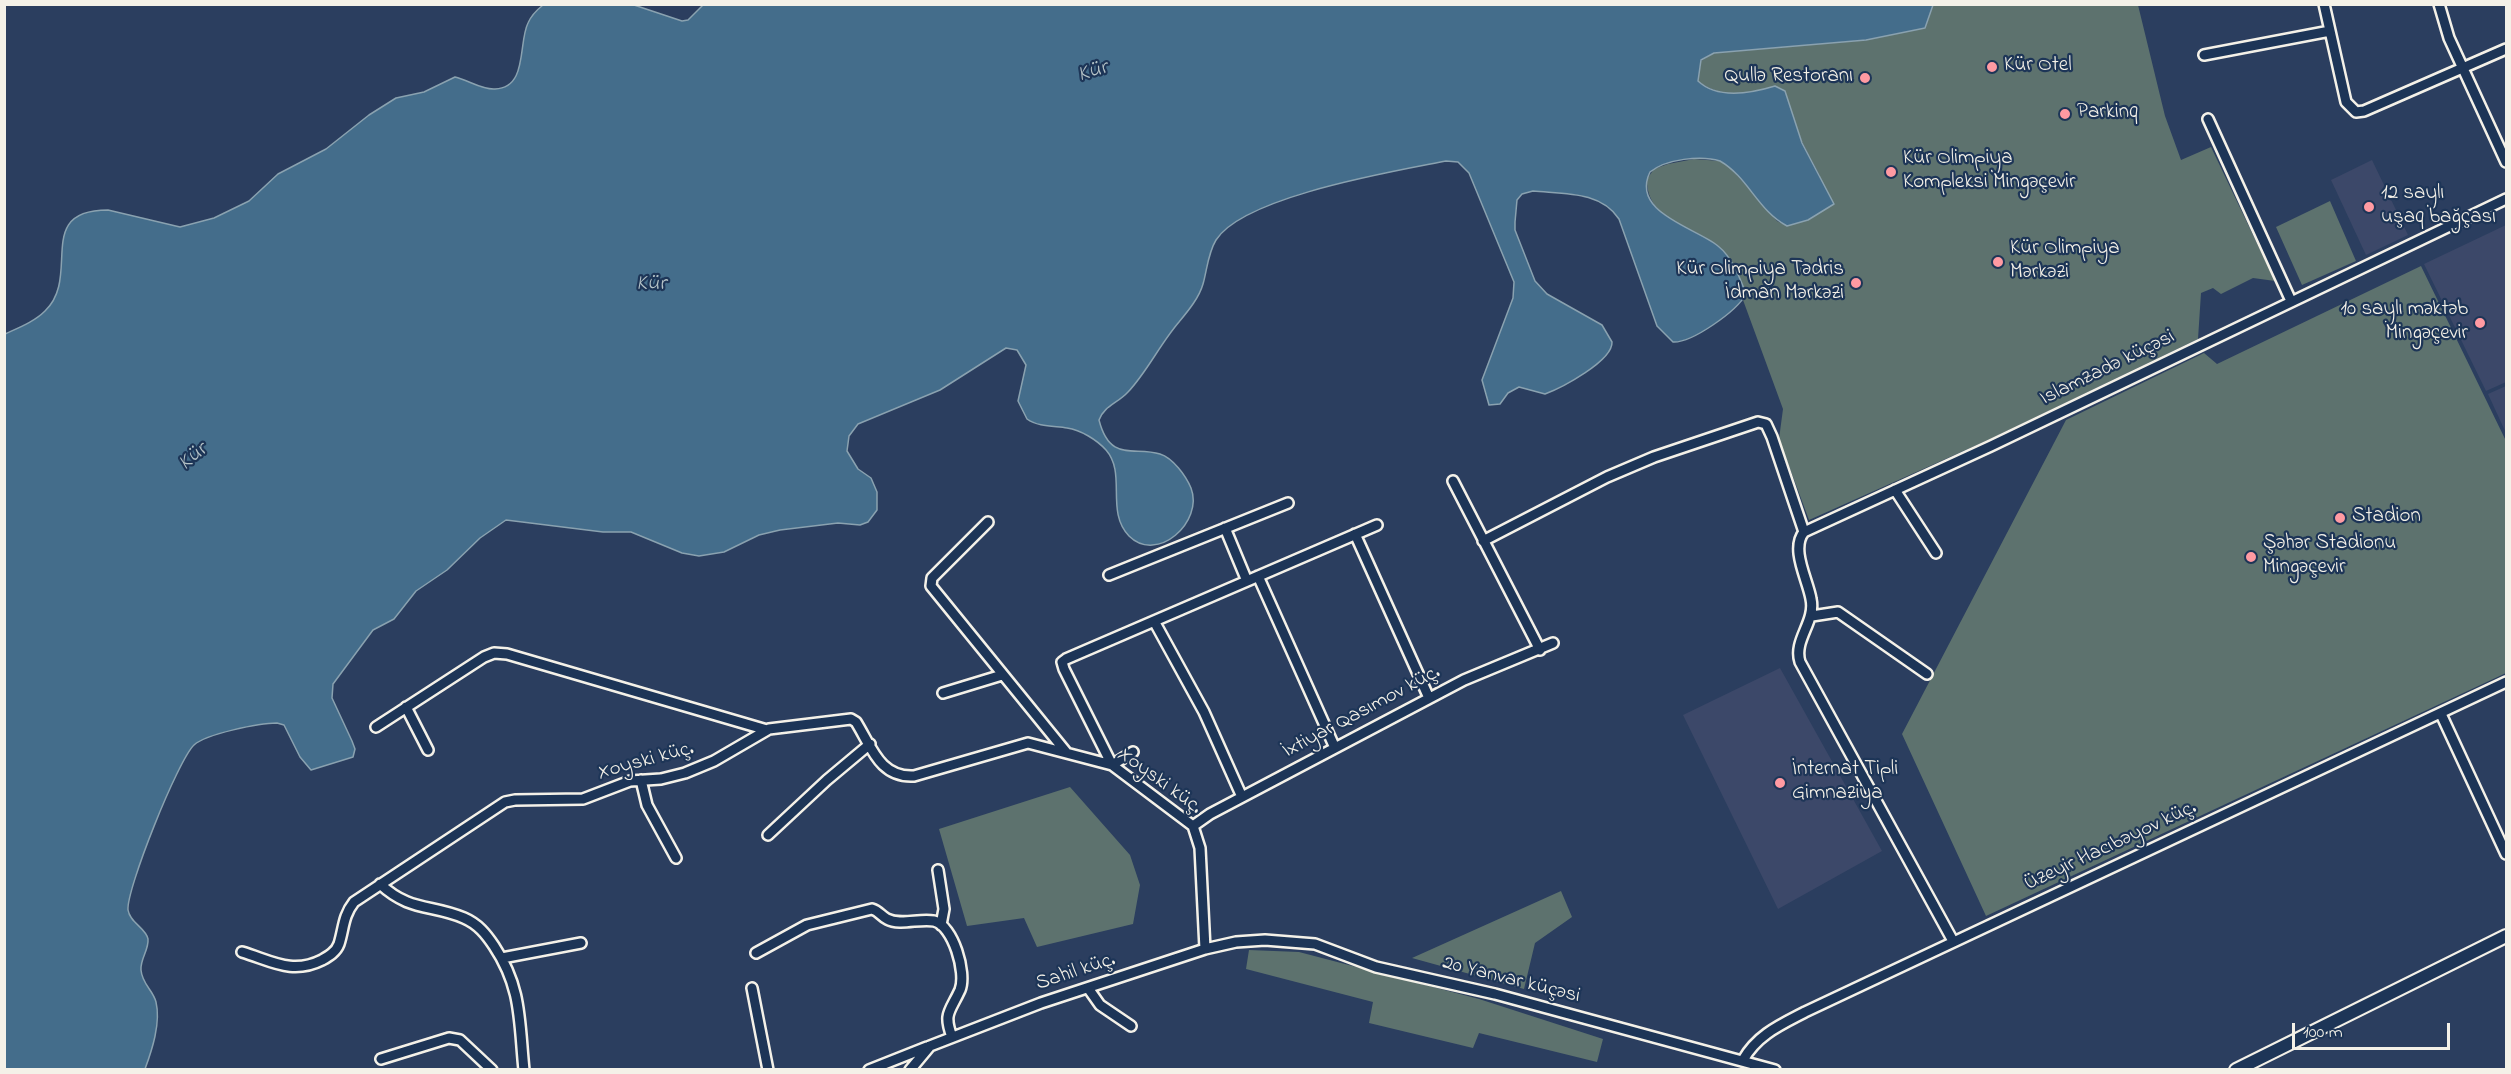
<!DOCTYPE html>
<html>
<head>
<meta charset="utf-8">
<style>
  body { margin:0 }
  #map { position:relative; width:2511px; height:1074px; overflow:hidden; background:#2b3e5f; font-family:"Indie Flower",sans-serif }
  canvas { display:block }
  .frame { position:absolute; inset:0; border:6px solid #f4f1e8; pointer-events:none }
  .scale { position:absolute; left:2292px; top:1023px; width:158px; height:27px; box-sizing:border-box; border:3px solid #f4f1e8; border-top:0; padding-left:8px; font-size:18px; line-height:21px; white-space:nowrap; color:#f4f1e8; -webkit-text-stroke:4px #1d3557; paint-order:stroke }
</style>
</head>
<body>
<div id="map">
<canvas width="2511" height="1074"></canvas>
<div class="frame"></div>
<div class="scale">100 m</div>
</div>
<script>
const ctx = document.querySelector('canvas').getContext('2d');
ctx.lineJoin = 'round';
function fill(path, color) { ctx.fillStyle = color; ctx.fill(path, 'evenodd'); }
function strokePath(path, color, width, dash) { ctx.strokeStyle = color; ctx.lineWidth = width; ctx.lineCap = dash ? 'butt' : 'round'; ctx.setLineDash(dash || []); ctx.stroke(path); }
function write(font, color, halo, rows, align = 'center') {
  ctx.font = font + ' "Indie Flower",sans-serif'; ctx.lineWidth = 4.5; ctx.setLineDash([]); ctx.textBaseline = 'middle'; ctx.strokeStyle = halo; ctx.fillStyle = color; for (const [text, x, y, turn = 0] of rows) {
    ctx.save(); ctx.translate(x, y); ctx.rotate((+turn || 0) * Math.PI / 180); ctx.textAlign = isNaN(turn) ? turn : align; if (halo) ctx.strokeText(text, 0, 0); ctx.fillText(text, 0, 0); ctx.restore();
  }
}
const built = new Path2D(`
  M 2372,160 L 2408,235 L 2366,255 L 2331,180 Z
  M 2506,225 L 2506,382 L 2486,391 L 2424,264 Z
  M 2506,386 L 2506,433 L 2488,394 Z
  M 1780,668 L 1882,851 L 1778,909 L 1683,715 Z`);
const green = new Path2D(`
  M 1933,5 L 2138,5 L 2165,116 L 2181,160 L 2211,147 L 2275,281 L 2253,278 L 2221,294 L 2213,288 L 2201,293 L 2198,339 L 1988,440 L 1809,520 L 1779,439 L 1783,409 L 1743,300 L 1746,294 C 1739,279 1733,260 1721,249 C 1697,225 1646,223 1647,179 L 1654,169 L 1668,164 L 1694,159 L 1720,161 L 1729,166 L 1777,221 L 1787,226 L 1808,220 L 1820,176 L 1802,142 L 1784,91 C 1771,85 1762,91 1748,94 C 1733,96 1709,91 1698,81 L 1701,61 L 1714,53 L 1866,40 L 1925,28 Z
  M 2330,201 L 2356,261 L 2302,285 L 2276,227 Z
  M 2421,266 L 2506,441 L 2506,673 L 1986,916 L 1902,734 L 2066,420 L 2204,353 L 2217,364 Z
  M 1070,787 L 1130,855 L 1140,885 L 1133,924 L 1037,947 L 1024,918 L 967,926 L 939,829 Z
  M 1561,891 L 1572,917 L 1535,943 L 1524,989 L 1412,958 Z
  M 1249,950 L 1299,952 L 1479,999 L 1603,1039 L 1597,1062 L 1479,1033 L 1473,1048 L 1369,1023 L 1373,1002 L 1246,969 Z`);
const water = new Path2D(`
  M 704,4 L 1933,5 L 1925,28 L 1866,40 L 1714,53 L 1701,60 L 1698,81 C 1718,100 1752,93 1775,86 L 1785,91 L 1802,143 L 1834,204 L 1808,220 L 1787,226 C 1758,211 1748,177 1720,161 C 1701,155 1666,159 1650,172 C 1630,213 1697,228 1718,246 C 1732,257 1740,278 1746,294 C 1737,311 1692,343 1673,342 L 1657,326 L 1619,219 C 1601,191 1564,194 1533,191 L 1522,194 L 1517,200 L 1515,222 L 1515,230 L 1535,281 L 1547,294 L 1602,325 L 1612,342 C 1613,361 1561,388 1545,394 L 1519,387 L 1508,393 L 1500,404 L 1489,405 L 1482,380 L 1513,298 L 1514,282 L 1469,173 L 1458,162 L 1446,161 C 1396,171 1244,196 1216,240 C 1208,253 1207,270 1203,284 C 1199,298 1188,311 1179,322 C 1160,344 1147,372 1128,392 C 1118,403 1104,406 1099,420 C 1110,463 1134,446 1160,454 C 1173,458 1186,476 1191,488 C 1204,522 1157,564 1129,536 C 1105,511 1127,474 1106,450 C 1097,440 1081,430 1067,428 C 1054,426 1038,427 1027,419 L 1018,401 L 1026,365 L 1017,350 L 1006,348 L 940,390 L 858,424 L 849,436 L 847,451 L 858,469 L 871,478 L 877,492 L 877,510 L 868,522 L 860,525 L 838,523 L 780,530 L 759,535 L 724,552 L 699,556 L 682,553 L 631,532 L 603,532 L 506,520 L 480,538 L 447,570 L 416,591 L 394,619 L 373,630 L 333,684 L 332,698 L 352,741 L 355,749 L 353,757 L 311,770 L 300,757 L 284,725 L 277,723 C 259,723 206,734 194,745 C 178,760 126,890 128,910 C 130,923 146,928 148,939 C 149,950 140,959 141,970 C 142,984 153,990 156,1002 C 161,1023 152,1050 145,1069 L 5,1069 L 5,334 C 18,328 34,322 45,311 C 82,276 33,210 108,210 L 180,227 L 214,218 L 249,201 L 278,174 L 326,149 L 369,115 L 396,98 L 424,92 L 455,77 C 468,80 482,90 495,89 C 528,88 518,43 528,23 C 531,16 538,9 543,5 L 634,5 L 682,21 L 688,20 Z`);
const minor = new Path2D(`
  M 2324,4 L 2346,102 L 2356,112 L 2364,111 L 2506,49
  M 2439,4 L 2449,38 L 2506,162
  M 2204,55 L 2330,31
  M 2208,119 L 2291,301
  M 1453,481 L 1540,650
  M 1895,490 L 1936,553
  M 988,522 L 932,578 L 931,586 L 1066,752
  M 1225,528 L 1247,581
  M 1355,534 L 1429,698
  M 1483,541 L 1607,477 L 1654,457 L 1758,422 L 1766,424 L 1772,437 L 1804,532
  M 1109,575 L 1288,503
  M 1258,576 L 1335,748
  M 1812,616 L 1838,612 L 1927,674
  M 1154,621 L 1204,712 L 1242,797
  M 943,693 L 1002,675
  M 406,707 L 428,750
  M 2441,714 L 2506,854
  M 376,727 L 484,657 L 494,653 L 507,654 L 767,730
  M 1133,752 L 1112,765 L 1064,669 L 1062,662 L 1066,659 L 1377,525
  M 641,780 L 647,805 L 676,858
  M 1193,826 L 1210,814 L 1464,680 L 1553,643
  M 768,835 L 827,780 L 870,744
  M 938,870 L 944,909 L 941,925
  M 380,884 C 410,912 431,904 464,918 C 478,924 486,934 494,946 C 522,988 519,1021 524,1070
  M 1953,941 L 1800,662 C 1793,640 1816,622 1811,599 C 1808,580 1790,549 1804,532 L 1991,446 L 2506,199
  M 242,952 C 272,961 292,975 322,960 C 329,956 336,952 339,944 C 344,928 343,916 354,902 L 505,802 L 515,800 L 583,799 L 630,781 L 661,779 L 685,773 L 714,761 L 769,729 L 851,719 L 856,722 C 872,748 880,778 914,776 L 1028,743 L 1112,765 L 1193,826 L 1200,848 L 1205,949
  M 756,953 L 807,925 L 872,909 C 879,911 881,916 887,919 C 900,926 920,918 934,921 C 953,925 967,973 960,990 C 950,1012 943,1013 952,1037
  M 502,958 L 581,943
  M 752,988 L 768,1070
  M 1088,988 L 1100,1005 L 1131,1026
  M 381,1059 L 449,1038 L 460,1040 L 492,1070
  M 1743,1060 C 1757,1035 1780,1025 1805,1012 L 2506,682
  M 869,1070 L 927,1047
  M 910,1070 L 930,1046 L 1041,1003 L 1205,949 L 1236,942 L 1265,940 L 1315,944 L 1376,967 L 1495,994 L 1775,1070`);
const secondary = new Path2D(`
  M 2236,1070 L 2506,936`);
const markers = [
  [1992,67,6,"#ff9aa2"],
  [1865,78,6,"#ff9aa2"],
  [2065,114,6,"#ff9aa2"],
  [1891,172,6,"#ff9aa2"],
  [2369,207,6,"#ff9aa2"],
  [1998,262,6,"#ff9aa2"],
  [1856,283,6,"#ff9aa2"],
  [2480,323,6,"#ff9aa2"],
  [2340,518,6,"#ff9aa2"],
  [2251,557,6,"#ff9aa2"],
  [1780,783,6,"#ff9aa2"]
];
const poiNames = [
  ["Kür Otel",2004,67],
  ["Qullə Restoranı",1853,78,"right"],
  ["Parkinq",2077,114],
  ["Kür Olimpiya",1903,160],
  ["Kompleksi Mingəçevir",1903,184],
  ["12 saylı",2381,195],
  ["uşaq bağçası",2381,219],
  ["Kür Olimpiya",2010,250],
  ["Mərkəzi",2010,274],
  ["Kür Olimpiya Tədris",1844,271,"right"],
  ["İdman Mərkəzi",1844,295,"right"],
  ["10 saylı məktəb",2468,311,"right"],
  ["Mingəçevir",2468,335,"right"],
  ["Stadion",2352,518],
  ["Şəhər Stadionu",2263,545],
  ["Mingəçevir",2263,569],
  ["İnternat Tipli",1792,771],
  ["Gimnaziya",1792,795]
];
const streetNames = [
  ["Islamzadə küçəsi",2108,369,-26],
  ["İxtiyar Qasımov küç.",1362,713,-28],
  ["Xoyski küç.",646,762,-15],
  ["Xoyski küç.",1159,782,36],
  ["Üzeyir Hacıbəyov küç.",2111,847,-25],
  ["Sahil küç.",1076,973,-18],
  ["20 Yanvar küçəsi",1511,981,14]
];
const waterNames = [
  ["Kür",1093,73,-17],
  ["Kür",651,285],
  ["Kür",194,458,-40]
];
fill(built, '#3c4869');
fill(green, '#5d726e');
fill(water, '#446d8b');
strokePath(water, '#8aa2b0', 1.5);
strokePath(minor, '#f4f1e8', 14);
strokePath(secondary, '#f4f1e8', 16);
strokePath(minor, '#1d3557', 9);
strokePath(secondary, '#1d3557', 12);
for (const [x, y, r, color] of markers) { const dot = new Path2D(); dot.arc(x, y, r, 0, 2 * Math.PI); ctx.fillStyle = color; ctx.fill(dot); strokePath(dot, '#1d3557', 2); }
write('21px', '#f4f1e8', '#1d3557', poiNames, 'left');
write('21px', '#f4f1e8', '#1d3557', streetNames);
write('italic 22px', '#b6c3c7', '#1d3557', waterNames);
</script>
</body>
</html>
